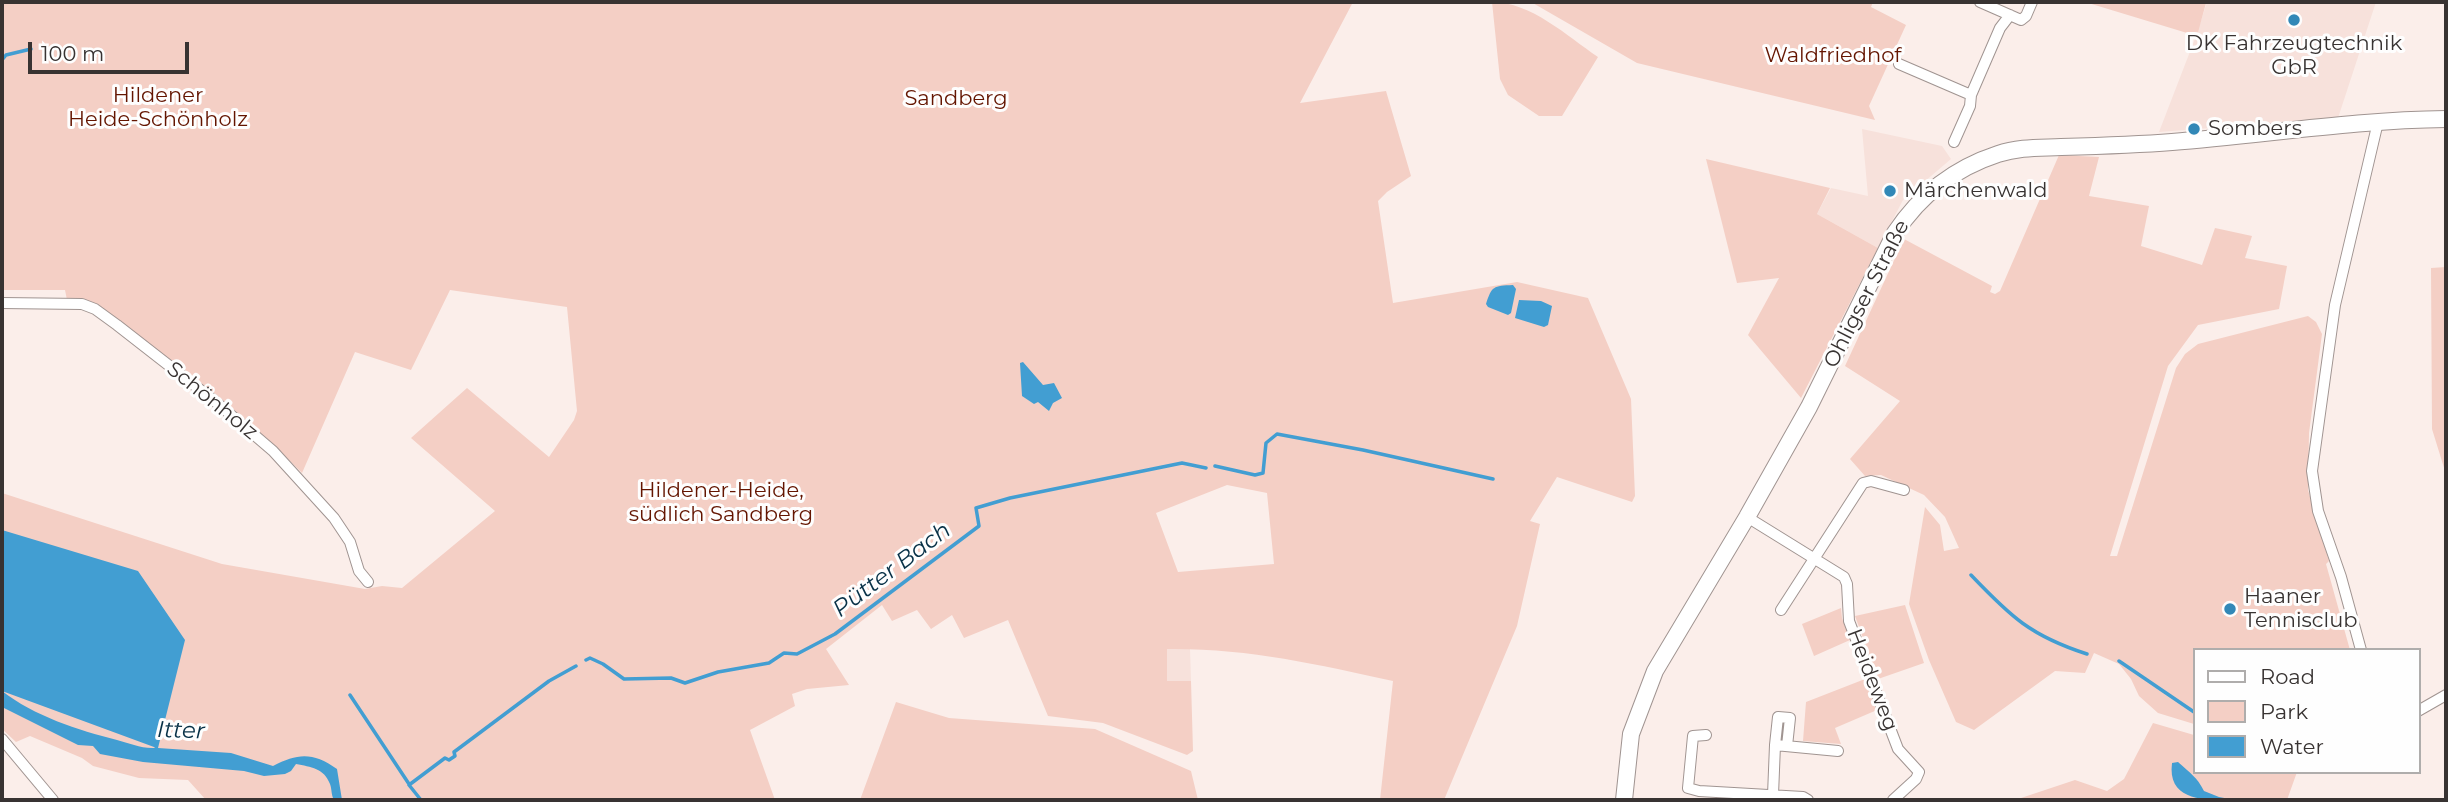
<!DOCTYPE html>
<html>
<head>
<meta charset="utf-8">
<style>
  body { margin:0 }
  #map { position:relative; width:2448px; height:802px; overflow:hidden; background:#fbeeea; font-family:Montserrat,sans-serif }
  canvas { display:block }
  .frame { position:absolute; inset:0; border:4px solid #383332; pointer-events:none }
  .legend { position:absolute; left:2193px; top:648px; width:228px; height:126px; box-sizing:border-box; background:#fefefe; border:2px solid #afadac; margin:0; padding:9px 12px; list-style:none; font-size:21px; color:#383332 }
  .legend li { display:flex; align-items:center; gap:14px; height:35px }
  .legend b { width:35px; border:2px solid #afadac }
  .scale { position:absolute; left:28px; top:42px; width:161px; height:32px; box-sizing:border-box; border:4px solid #383332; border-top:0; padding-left:9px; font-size:21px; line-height:24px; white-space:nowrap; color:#383332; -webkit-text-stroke:5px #fefefe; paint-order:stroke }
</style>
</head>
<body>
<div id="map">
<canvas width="2448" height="802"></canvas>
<div class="frame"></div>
<ul class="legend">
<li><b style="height:9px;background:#fff"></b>Road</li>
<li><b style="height:19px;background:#f4cfc5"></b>Park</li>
<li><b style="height:19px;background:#429ed2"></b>Water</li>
</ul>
<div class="scale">100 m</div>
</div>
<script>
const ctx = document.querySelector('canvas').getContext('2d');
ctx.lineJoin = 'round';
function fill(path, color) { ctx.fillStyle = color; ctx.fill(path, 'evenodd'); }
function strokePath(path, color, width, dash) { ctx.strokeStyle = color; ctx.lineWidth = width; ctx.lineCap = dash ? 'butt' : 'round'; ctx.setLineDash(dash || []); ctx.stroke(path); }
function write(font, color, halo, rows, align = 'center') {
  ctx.font = font + ' Montserrat,sans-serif'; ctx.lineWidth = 6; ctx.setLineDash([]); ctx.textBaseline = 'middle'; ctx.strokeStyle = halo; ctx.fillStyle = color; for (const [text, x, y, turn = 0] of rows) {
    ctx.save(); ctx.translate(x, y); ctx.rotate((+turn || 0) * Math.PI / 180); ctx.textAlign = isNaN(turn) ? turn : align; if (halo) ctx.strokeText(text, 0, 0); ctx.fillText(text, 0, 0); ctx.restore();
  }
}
const built = new Path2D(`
  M 2207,2 L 2376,2 L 2338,118 L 2159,132 L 2196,36 Z
  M 1862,129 L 1942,146 L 1951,159 L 1903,200 L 1878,248 L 1817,214 L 1831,188 L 1868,196 Z
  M 1166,649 L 1190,649 L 1191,681 L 1167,681 Z`);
const green = new Path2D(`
  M 2,2 L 1353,2 L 1300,103 L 1386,91 L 1411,176 L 1387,192 L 1378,201 L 1393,303 L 1517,282 L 1588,298 L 1631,399 L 1635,496 L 1632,502 L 1557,477 L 1530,521 L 1540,524 L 1517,626 L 1444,800 L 1380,800 L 1393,681 C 1316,664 1246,648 1167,649 L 1167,681 L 1191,681 L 1193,751 L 1187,755 L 1103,723 L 1048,716 L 1008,620 L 964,638 L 952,615 L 931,629 L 917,610 L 892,621 L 882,605 L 826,649 L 849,685 L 807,689 L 792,694 L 795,706 L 750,730 L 775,800 L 206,800 L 188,780 L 139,778 L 93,766 L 82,758 L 30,736 L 16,742 L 2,729 L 2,493 L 222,564 L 365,589 L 382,586 L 402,588 L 495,511 L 411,438 L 467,388 L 549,457 L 574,420 L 577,411 L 567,307 L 450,290 L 411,370 L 355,352 L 302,473 L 276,447 L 119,322 L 67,300 L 65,290 L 2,290 ZM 1227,485 L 1267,493 L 1274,564 L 1178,572 L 1156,513 Z
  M 1492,2 C 1531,2 1567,36 1598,57 L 1562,116 L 1539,116 L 1508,95 L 1500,79 Z
  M 1531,2 L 1873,2 L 1871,7 L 1906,25 L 1869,106 L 1875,120 L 1637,63 Z
  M 2085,2 L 2201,2 L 2206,3 L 2197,36 Z
  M 2059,155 L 2099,157 L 2089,196 L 2149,206 L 2141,246 L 2202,265 L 2215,228 L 2252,236 L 2245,258 L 2287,266 L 2279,309 L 2198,325 L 2168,366 L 2110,556 L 2117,556 L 2176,368 L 2185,354 L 2198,344 L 2308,316 L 2316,322 L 2322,334 L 2309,433 L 2308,490 L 2329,561 L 2326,564 L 2350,650 L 2194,650 L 2194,724 L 2158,713 L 2139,696 L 2131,679 L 2119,664 L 2094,653 L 2085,673 L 2055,671 L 1974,730 L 1956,722 L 1929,660 L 1909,604 L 1925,507 L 1940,525 L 1944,551 L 1959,548 L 1945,517 L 1924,495 L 1881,475 L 1865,476 L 1850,459 L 1900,401 L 1845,366 L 1904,239 L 1992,286 L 1990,292 L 1995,294 L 2000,291 Z
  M 1706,159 L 1830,188 L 1817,214 L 1878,248 L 1801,398 L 1748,335 L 1779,278 L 1737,283 Z
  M 2446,267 L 2446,470 L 2445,471 L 2432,429 L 2431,268 Z
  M 1905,605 L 1924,663 L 1878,679 L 1855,616 Z
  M 1841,608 L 1842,618 L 1850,640 L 1814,656 L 1802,624 Z
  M 1865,679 L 1877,710 L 1835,728 L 1841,744 L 1803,741 L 1806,702 Z
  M 896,702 L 949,718 L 1095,729 L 1191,771 L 1198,800 L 860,800 Z
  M 2153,723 L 2194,735 L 2194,772 L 2297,772 L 2287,800 L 2015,800 L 2075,780 L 2107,791 L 2124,779 Z`);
const water = new Path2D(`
  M 1513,285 L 1516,289 L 1511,313 L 1508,315 L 1488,307 L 1486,304 C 1492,286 1493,286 1513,285 Z
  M 1519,300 L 1541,301 L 1552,306 L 1548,325 L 1544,327 L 1515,318 Z
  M 1023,362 L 1043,385 L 1054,383 L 1062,398 L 1053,403 L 1049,411 L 1038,402 L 1034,404 L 1022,396 L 1020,363 Z
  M 2,530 L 138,571 L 185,640 L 158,748 L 231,753 L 273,766 C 298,753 313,752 337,769 L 342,800 L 334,800 C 331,795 332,789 330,784 C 324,768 311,767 296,764 L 291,771 L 285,774 L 264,776 L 244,771 L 143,762 L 100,754 L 93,746 L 78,745 L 2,707 ZM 2,691 L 154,747 L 155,748 C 142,749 129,743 117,740 C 78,730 34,716 2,691 Z
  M 2178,762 C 2190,773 2197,777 2204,791 L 2219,797 L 2235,800 C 2206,800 2167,802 2172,763 Z`);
const stream = new Path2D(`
  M 2,60 L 6,55 L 31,49
  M 1215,466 L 1255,475 L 1263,473 L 1266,443 L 1277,434 L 1363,450 L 1493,479
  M 1971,575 C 2011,617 2031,636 2087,654
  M 586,660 L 590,658 L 603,664 L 624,679 L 671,678 L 685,683 L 718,672 L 769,663 L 784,653 L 797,654 L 835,634 L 979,526 L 976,508 L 1010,498 L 1182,463 L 1206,468
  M 2119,661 L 2194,712
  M 350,695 L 409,784
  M 421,800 L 409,785 L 445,758 L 449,760 L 455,756 L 454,752 L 549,681 L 576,666
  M 2157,800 L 2159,800`);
const minor = new Path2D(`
  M 1980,2 L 2021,20 L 2026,16 L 2032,2
  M 1899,64 L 1971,95
  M 1954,142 L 1970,106 L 1971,95 L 2000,28 L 2010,15
  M 2,303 L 82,304 L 95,309 L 117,325 L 217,403 L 273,451 L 334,518 L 350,542 L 359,571 L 368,582
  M 1747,517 L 1844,577 L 1847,584 L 1849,621 L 1898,749 L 1919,772 L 1916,779 L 1893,800
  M 1781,610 L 1863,483 L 1871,481 L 1904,490
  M 2361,650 L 2341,577 L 2318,511 L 2312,471 L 2335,305 L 2378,122
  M 2418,711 L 2446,695
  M 1706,735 L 1693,736 L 1688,788 L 1699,791 L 1803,797 L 1808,800
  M 2,739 L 53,800
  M 1775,745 L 1778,717 L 1790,718 L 1787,746
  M 1773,795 L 1775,745 L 1838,751`);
const secondary = new Path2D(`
  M 1624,800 L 1631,734 L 1655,671 L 1747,517 L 1809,407 L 1895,233 C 1920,195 1955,168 1998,154 C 2019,147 2039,148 2061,147 C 2098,146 2135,145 2172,142 C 2263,135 2354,120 2446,119`);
const markers = [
  [2294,20,7,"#3288b7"],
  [2194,129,7,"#3288b7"],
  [1890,191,7,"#3288b7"],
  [2230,609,7,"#3288b7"]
];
const poiNames = [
  ["DK Fahrzeugtechnik",2294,44,"center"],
  ["GbR",2294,68,"center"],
  ["Sombers",2208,129],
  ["Märchenwald",1904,191],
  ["Haaner",2244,597],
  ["Tennisclub",2244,621]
];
const parkNames = [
  ["Waldfriedhof",1833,56],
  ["Hildener",158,96],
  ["Heide-Schönholz",158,120],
  ["Sandberg",956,99],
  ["Hildener-Heide,",721,491],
  ["südlich Sandberg",721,515]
];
const streetNames = [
  ["Ohligser Straße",1867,294,-63],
  ["Schönholz",212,401,39],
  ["Heideweg",1872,680,69]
];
const waterNames = [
  ["Pütter Bach",892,570,-37],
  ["Itter",181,731,2]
];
fill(built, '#f7e1db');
fill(green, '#f4cfc5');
fill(water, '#429ed2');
strokePath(stream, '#429ed2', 3.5);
strokePath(minor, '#a09491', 12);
strokePath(secondary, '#a09491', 18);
strokePath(minor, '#fff', 10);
strokePath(secondary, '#fff', 16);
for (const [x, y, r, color] of markers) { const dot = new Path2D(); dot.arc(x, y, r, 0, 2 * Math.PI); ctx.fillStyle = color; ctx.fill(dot); strokePath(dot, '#fefefe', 2.5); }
write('21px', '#383332', '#fefefe', poiNames, 'left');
write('21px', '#641500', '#fefefe', parkNames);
write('21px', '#383332', '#fefefe', streetNames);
write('italic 23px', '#073046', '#fefefe', waterNames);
</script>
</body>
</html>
